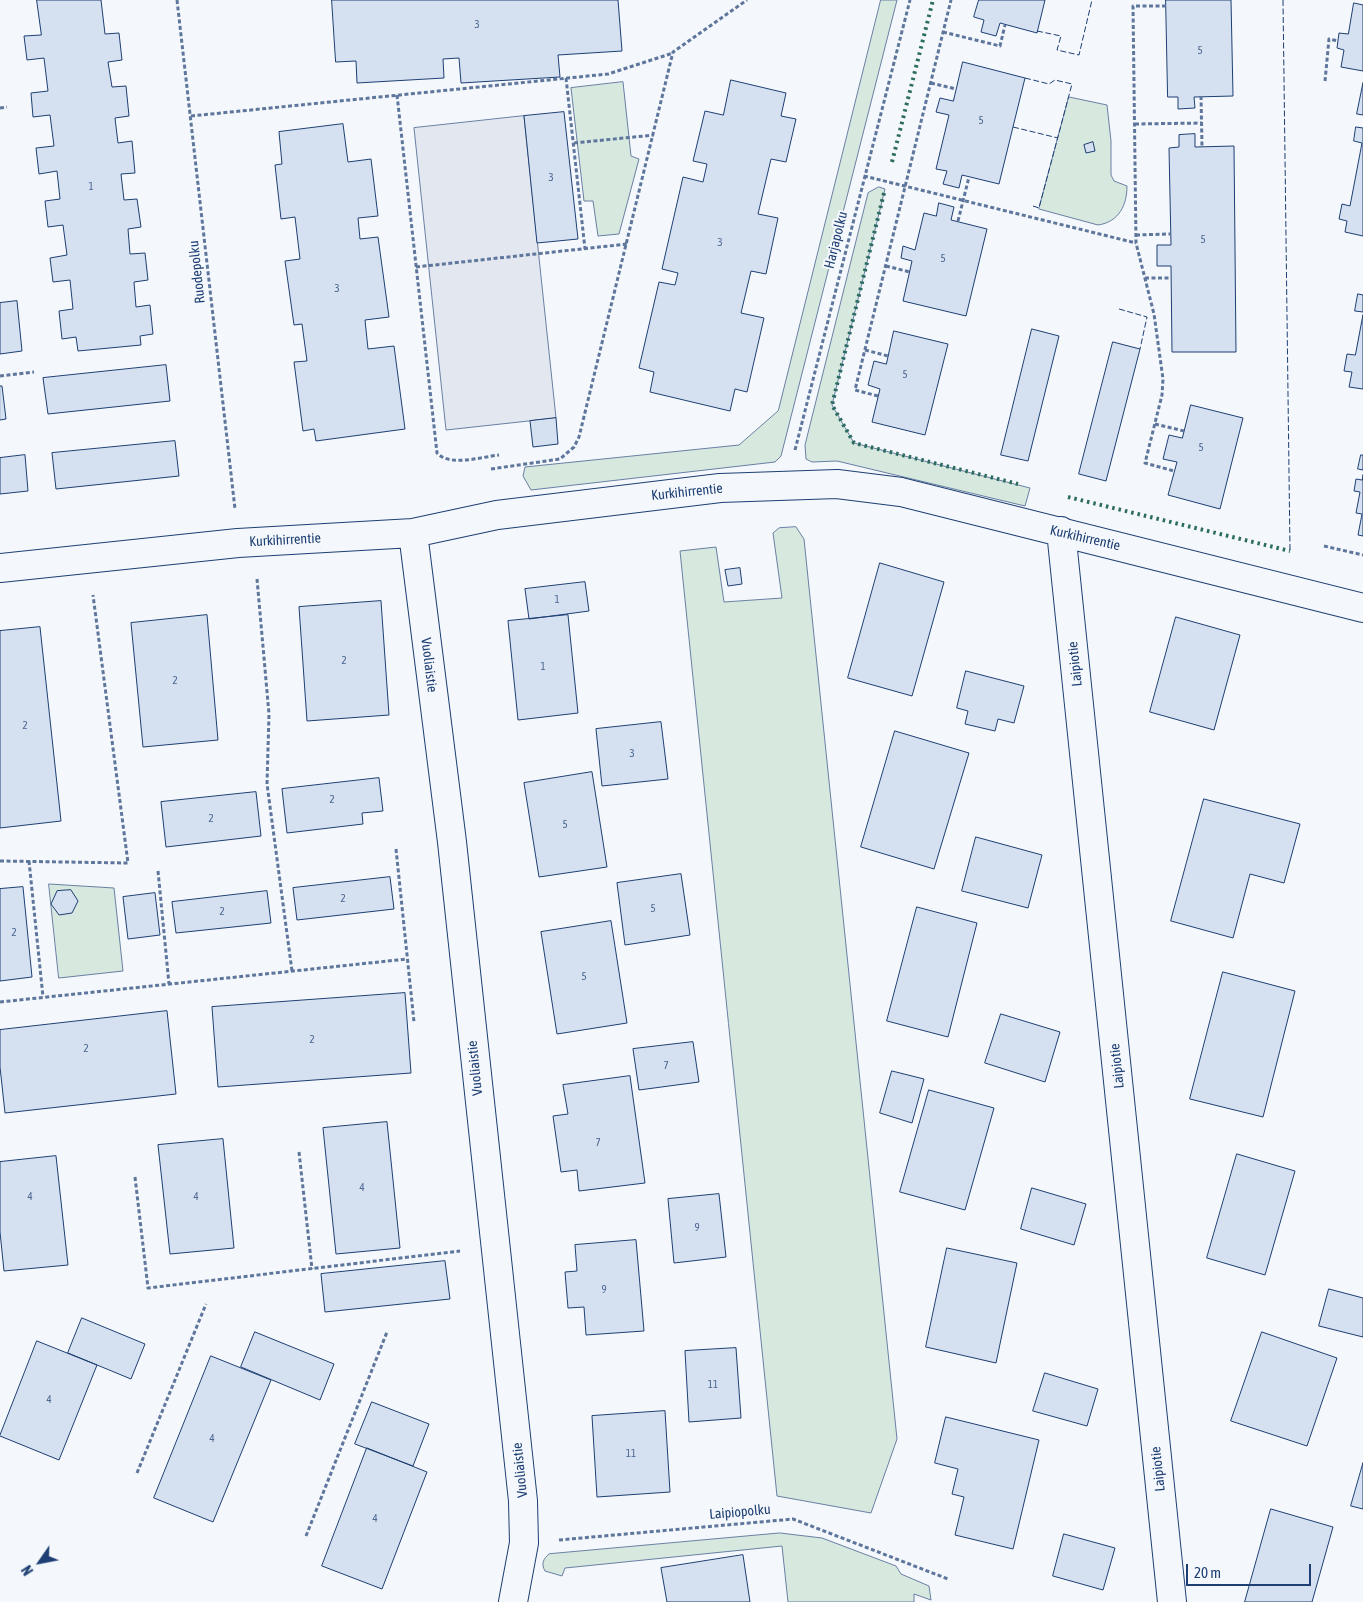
<!DOCTYPE html>
<html>
<head>
<meta charset="utf-8">
<style>
  body { margin:0 }
  #map { position:relative; width:1363px; height:1602px; overflow:hidden; background:#f4f7fb; font-family:"Asap Condensed",sans-serif }
  canvas { display:block }
  .north { position:absolute; left:15px; top:1537px; width:50px; height:50px; -webkit-text-stroke:4px #f4f7fb; paint-order:stroke; rotate:237deg; font-size:14px; font-weight:700; line-height:20px; text-align:center; color:#1d3f73 }
  .north::after { content:''; display:block; margin:auto; width:18px; height:22px; background:#1d3f73; clip-path:polygon(50% 0,100% 100%,50% 72%,0 100%) }
  .scale { position:absolute; left:1186px; top:1564px; width:125px; height:22px; box-sizing:border-box; border:2px solid #1d3f73; border-top:0; padding-left:6px; font-size:15px; line-height:18px; white-space:nowrap; color:#1d3f73; -webkit-text-stroke:4px #f4f7fb; paint-order:stroke }
</style>
</head>
<body>
<div id="map">
<canvas width="1363" height="1602"></canvas>
<div class="north">N</div>
<div class="scale">20 m</div>
</div>
<script>
const ctx = document.querySelector('canvas').getContext('2d');
ctx.lineJoin = 'round';
function fill(path, color) { ctx.fillStyle = color; ctx.fill(path, 'evenodd'); }
function strokePath(path, color, width, dash) { ctx.strokeStyle = color; ctx.lineWidth = width; ctx.lineCap = dash ? 'butt' : 'round'; ctx.setLineDash(dash || []); ctx.stroke(path); }
function write(font, color, halo, rows, align = 'center') {
  ctx.font = font + ' "Asap Condensed",sans-serif'; ctx.lineWidth = 4; ctx.setLineDash([]); ctx.textBaseline = 'middle'; ctx.strokeStyle = halo; ctx.fillStyle = color; for (const [text, x, y, turn = 0] of rows) {
    ctx.save(); ctx.translate(x, y); ctx.rotate((+turn || 0) * Math.PI / 180); ctx.textAlign = isNaN(turn) ? turn : align; if (halo) ctx.strokeText(text, 0, 0); ctx.fillText(text, 0, 0); ctx.restore();
  }
}
const green = new Path2D(`
  M 881,0 L 897,0 L 781,456 L 775,462 L 531,490 L 523,476 L 525,467 L 739,445 L 778,411 Z
  M 623,82 L 631,156 L 639,159 L 619,234 L 598,236 L 593,201 L 584,201 L 571,88 Z
  M 1069,97 L 1107,105 L 1111,141 L 1111,175 L 1114,181 L 1127,186 C 1127,205 1119,222 1098,225 L 1039,209 Z
  M 879,187 L 885,189 L 832,405 L 854,443 L 1030,488 L 1025,506 L 837,461 L 812,462 L 806,459 L 805,445 L 868,193 Z
  M 796,527 L 804,539 L 897,1439 L 871,1513 L 777,1496 L 680,551 L 716,547 L 724,602 L 782,598 L 773,533 L 779,528 Z
  M 49,884 L 114,888 L 123,971 L 59,978 Z
  M 780,1533 L 822,1538 L 896,1566 L 901,1574 L 929,1586 L 931,1600 L 914,1594 L 914,1602 L 788,1602 L 782,1546 L 565,1568 L 562,1576 L 545,1571 C 541,1564 543,1559 549,1554 Z`);
const parking = new Path2D(`
  M 524,116 L 556,418 L 446,430 L 414,128 Z`);
const building = new Path2D(`
  M 37,0 L 101,0 L 105,34 L 119,33 L 122,60 L 108,62 L 112,87 L 126,86 L 129,116 L 115,118 L 118,143 L 132,141 L 135,173 L 121,174 L 124,200 L 137,199 L 141,227 L 128,229 L 130,254 L 145,253 L 148,280 L 134,282 L 136,307 L 150,305 L 153,334 L 140,336 L 141,345 L 78,351 L 76,337 L 62,339 L 59,311 L 73,309 L 70,280 L 53,282 L 50,258 L 67,255 L 63,225 L 48,227 L 45,201 L 60,199 L 57,171 L 39,174 L 36,148 L 54,146 L 50,115 L 33,117 L 31,93 L 48,91 L 44,58 L 27,60 L 24,36 L 41,35 Z
  M 332,0 L 618,0 L 622,51 L 558,55 L 560,77 L 461,83 L 459,58 L 443,59 L 444,78 L 357,83 L 356,61 L 336,62 Z
  M 979,0 L 1045,0 L 1037,33 L 1000,23 L 996,36 L 981,32 L 984,20 L 974,17 Z
  M 1166,0 L 1231,0 L 1233,96 L 1194,97 L 1195,108 L 1178,109 L 1178,97 L 1168,97 Z
  M 1354,3 L 1363,5 L 1363,71 L 1341,67 L 1344,50 L 1337,48 L 1339,33 L 1348,34 Z
  M 963,62 L 1025,78 L 999,184 L 962,175 L 959,188 L 943,184 L 947,171 L 936,169 L 949,115 L 936,112 L 940,98 L 953,101 Z
  M 731,80 L 786,93 L 781,116 L 796,119 L 786,162 L 771,159 L 758,214 L 778,218 L 766,274 L 751,271 L 741,313 L 764,318 L 747,392 L 735,389 L 730,411 L 650,392 L 654,372 L 639,368 L 659,282 L 675,285 L 678,273 L 662,269 L 683,177 L 703,182 L 707,164 L 693,161 L 705,111 L 723,115 Z
  M 1363,83 L 1363,115 L 1357,114 Z
  M 564,112 L 578,239 L 537,243 L 524,116 Z
  M 343,124 L 348,162 L 371,159 L 378,216 L 358,218 L 360,239 L 378,237 L 389,317 L 365,320 L 368,349 L 394,346 L 405,429 L 316,441 L 314,429 L 303,431 L 294,362 L 307,361 L 302,324 L 294,325 L 285,261 L 300,259 L 295,217 L 281,219 L 275,165 L 282,164 L 279,132 Z
  M 1356,127 L 1363,128 L 1363,236 L 1345,232 L 1347,221 L 1339,219 L 1342,204 L 1350,206 L 1362,143 L 1354,141 Z
  M 1195,134 L 1195,147 L 1234,146 L 1236,352 L 1172,352 L 1171,266 L 1157,266 L 1157,245 L 1171,245 L 1169,148 L 1179,147 L 1179,135 Z
  M 1093,142 L 1095,151 L 1086,153 L 1084,145 Z
  M 939,203 L 954,207 L 951,220 L 987,229 L 966,316 L 903,301 L 912,261 L 901,258 L 903,246 L 915,250 L 924,213 L 936,216 Z
  M 1358,294 L 1363,295 L 1363,312 L 1355,311 Z
  M 17,301 L 22,351 L 0,354 L 0,303 Z
  M 1363,315 L 1363,389 L 1349,387 L 1352,372 L 1344,371 L 1347,354 L 1355,355 Z
  M 1032,329 L 1059,336 L 1028,461 L 1001,455 Z
  M 894,331 L 948,344 L 925,435 L 872,422 L 880,389 L 868,385 L 874,361 L 886,364 Z
  M 1113,342 L 1140,349 L 1106,481 L 1079,474 Z
  M 166,365 L 170,401 L 48,414 L 43,378 Z
  M 0,386 L 2,386 L 6,419 L 0,420 Z
  M 1191,405 L 1243,418 L 1220,509 L 1168,495 L 1177,462 L 1163,459 L 1169,435 L 1182,438 Z
  M 556,418 L 558,444 L 533,447 L 530,421 Z
  M 175,441 L 179,476 L 56,489 L 52,453 Z
  M 25,455 L 28,491 L 0,494 L 0,458 Z
  M 1361,455 L 1363,455 L 1363,470 L 1358,469 Z
  M 1363,475 L 1363,536 L 1358,535 L 1362,514 L 1356,513 L 1360,492 L 1354,491 L 1356,479 L 1362,480 Z
  M 880,563 L 944,582 L 912,696 L 848,678 Z
  M 740,568 L 742,584 L 728,586 L 725,570 Z
  M 585,582 L 589,611 L 529,619 L 525,589 Z
  M 381,601 L 389,715 L 307,721 L 299,607 Z
  M 207,615 L 218,740 L 143,747 L 131,623 Z
  M 568,615 L 578,713 L 518,720 L 508,621 Z
  M 1176,617 L 1240,635 L 1214,730 L 1150,712 Z
  M 40,627 L 61,821 L 0,828 L 0,631 Z
  M 966,671 L 1024,686 L 1014,723 L 998,719 L 995,731 L 965,724 L 968,711 L 957,708 Z
  M 661,722 L 668,779 L 602,786 L 596,729 Z
  M 895,731 L 969,753 L 934,869 L 861,847 Z
  M 592,772 L 607,867 L 539,877 L 524,783 Z
  M 379,778 L 383,811 L 362,813 L 363,824 L 287,833 L 282,789 Z
  M 256,792 L 261,836 L 166,847 L 161,802 Z
  M 1204,799 L 1300,824 L 1284,883 L 1250,874 L 1233,938 L 1171,921 Z
  M 976,837 L 1042,855 L 1028,908 L 962,891 Z
  M 681,874 L 690,935 L 625,945 L 617,883 Z
  M 390,877 L 394,909 L 297,920 L 293,888 Z
  M 23,887 L 32,977 L 0,981 L 0,889 Z
  M 71,890 L 78,901 L 72,913 L 59,915 L 51,904 L 57,891 Z
  M 267,891 L 271,923 L 176,933 L 172,902 Z
  M 155,893 L 160,935 L 128,939 L 123,897 Z
  M 917,907 L 977,923 L 948,1037 L 887,1021 Z
  M 611,921 L 627,1023 L 557,1034 L 541,932 Z
  M 1223,972 L 1295,991 L 1263,1117 L 1190,1099 Z
  M 405,993 L 411,1073 L 218,1087 L 212,1007 Z
  M 167,1011 L 176,1094 L 5,1113 L 0,1067 L 0,1030 Z
  M 1001,1014 L 1060,1032 L 1045,1082 L 985,1063 Z
  M 693,1042 L 699,1082 L 639,1090 L 633,1049 Z
  M 892,1071 L 924,1079 L 912,1123 L 880,1113 Z
  M 630,1076 L 645,1183 L 579,1191 L 577,1170 L 561,1172 L 553,1116 L 568,1114 L 563,1085 Z
  M 929,1090 L 994,1108 L 965,1210 L 900,1192 Z
  M 387,1122 L 400,1248 L 336,1254 L 323,1128 Z
  M 223,1139 L 234,1248 L 170,1254 L 158,1145 Z
  M 1237,1154 L 1295,1171 L 1265,1275 L 1207,1258 Z
  M 56,1156 L 68,1265 L 4,1271 L 0,1232 L 0,1162 Z
  M 1032,1188 L 1086,1204 L 1074,1245 L 1021,1229 Z
  M 719,1194 L 726,1257 L 674,1263 L 668,1199 Z
  M 636,1240 L 644,1331 L 586,1335 L 584,1307 L 568,1308 L 565,1272 L 577,1271 L 575,1245 Z
  M 947,1248 L 1017,1263 L 996,1363 L 926,1347 Z
  M 445,1261 L 450,1299 L 325,1312 L 321,1274 Z
  M 1329,1289 L 1363,1298 L 1363,1337 L 1319,1326 Z
  M 82,1318 L 145,1344 L 131,1379 L 68,1353 Z
  M 255,1332 L 334,1364 L 320,1400 L 241,1367 Z
  M 1262,1332 L 1337,1358 L 1307,1446 L 1231,1421 Z
  M 37,1341 L 97,1365 L 59,1460 L 0,1436 Z
  M 736,1348 L 741,1418 L 689,1422 L 685,1351 Z
  M 211,1356 L 271,1380 L 213,1522 L 154,1498 Z
  M 1045,1373 L 1098,1389 L 1087,1426 L 1033,1411 Z
  M 372,1402 L 429,1424 L 413,1466 L 355,1444 Z
  M 665,1411 L 670,1492 L 597,1497 L 592,1416 Z
  M 946,1417 L 1039,1440 L 1013,1549 L 955,1535 L 964,1497 L 952,1494 L 958,1469 L 935,1463 Z
  M 367,1448 L 427,1472 L 382,1589 L 322,1566 Z
  M 1363,1463 L 1363,1509 L 1351,1506 Z
  M 1271,1509 L 1333,1527 L 1312,1602 L 1245,1602 Z
  M 1064,1534 L 1115,1548 L 1103,1590 L 1053,1576 Z
  M 743,1555 L 750,1602 L 667,1602 L 661,1568 Z`);
const path = new Path2D(`
  M 177,0 L 235,509
  M 1166,6 L 1133,6 L 1136,243 L 1154,314 L 1163,379 L 1162,395 L 1145,463 L 1174,471
  M 943,32 L 1000,46 L 1005,25
  M 566,78 L 585,249
  M 1325,81 L 1329,39 L 1338,41
  M 931,83 L 956,89
  M 397,95 L 437,453 C 450,467 481,457 499,455
  M 1201,96 L 1202,147
  M 0,108 L 7,107
  M 191,116 L 608,74 L 673,53
  M 1135,124 L 1202,123
  M 574,143 L 654,135
  M 864,176 L 1136,243
  M 958,221 L 969,177
  M 1136,235 L 1170,234
  M 886,266 L 910,272
  M 416,267 L 627,244
  M 1145,278 L 1171,278
  M 865,350 L 888,356
  M 0,376 L 34,372
  M 878,396 L 855,390 L 951,0
  M 1155,424 L 1184,431
  M 795,450 L 910,0
  M 491,469 L 560,459 L 574,447 L 579,437 L 673,52 L 747,0
  M 1324,546 L 1363,555
  M 257,579 L 269,714 L 267,784 L 292,971
  M 396,849 L 414,1022
  M 0,861 L 128,863 L 93,595
  M 29,861 L 43,997
  M 158,871 L 169,984
  M 0,1002 L 407,959
  M 299,1152 L 312,1269
  M 135,1177 L 148,1288 L 460,1251
  M 137,1473 L 206,1304
  M 306,1536 L 387,1332
  M 559,1540 L 793,1519 L 948,1579`);
const minor = new Path2D(`
  M 1061,531 L 1172,1602
  M 413,533 L 452,842 L 523,1501 L 524,1543 L 513,1602
  M 0,568 L 238,543 L 413,533 L 497,515 L 720,488 L 837,484 L 901,492 L 1363,608`);
const hedge = new Path2D(`
  M 892,162 L 933,0
  M 884,193 L 832,405 L 854,443 L 1018,484
  M 1068,497 L 1290,551`);
const fence = new Path2D(`
  M 1283,0 L 1290,551
  M 1037,31 L 1061,36 L 1057,50 L 1079,55 L 1092,0
  M 1025,78 L 1049,84 L 1055,80 L 1072,84 L 1039,208 L 1033,206
  M 1013,127 L 1058,138
  M 1119,309 L 1147,317 L 1140,349`);
const numberNames = [
  ["3",477,25],
  ["5",1200,51],
  ["5",981,121],
  ["3",551,178],
  ["1",91,187],
  ["5",1203,240],
  ["3",720,243],
  ["5",943,259],
  ["3",337,289],
  ["5",905,375],
  ["5",1201,448],
  ["1",557,600],
  ["2",344,661],
  ["1",543,667],
  ["2",175,681],
  ["2",25,726],
  ["3",632,754],
  ["2",332,800],
  ["2",211,819],
  ["5",565,825],
  ["2",343,899],
  ["5",653,909],
  ["2",222,912],
  ["2",14,933],
  ["5",584,977],
  ["2",312,1040],
  ["2",86,1049],
  ["7",666,1066],
  ["7",598,1143],
  ["4",362,1188],
  ["4",30,1197],
  ["4",196,1197],
  ["9",697,1228],
  ["9",604,1290],
  ["11",713,1385],
  ["4",49,1400],
  ["4",212,1439],
  ["11",631,1454],
  ["4",375,1519]
];
const streetNames = [
  ["Harjapolku",836,240,-76],
  ["Ruodepolku",197,272,-96],
  ["Kurkihirrentie",687,492,-6],
  ["Kurkihirrentie",1085,538,13],
  ["Kurkihirrentie",285,540,-3],
  ["Laipiotie",1075,664,-96],
  ["Vuoliaistie",429,665,83],
  ["Laipiotie",1117,1066,-96],
  ["Vuoliaistie",475,1068,-96],
  ["Laipiotie",1158,1469,-96],
  ["Vuoliaistie",520,1470,-96],
  ["Laipiopolku",740,1512,-5]
];
fill(green, '#d7e8df');
strokePath(green, '#687fa3', 1);
fill(parking, '#e3e8f0');
strokePath(parking, '#687fa3', 1);
fill(building, '#d5e0f0');
strokePath(building, '#1d3f73', 1);
strokePath(minor, '#1d3f73', 30);
strokePath(path, '#5e769c', 3, [4, 2.5]);
strokePath(minor, '#f4f7fb', 28);
strokePath(hedge, '#2c6c60', 4, [2.5, 4]);
strokePath(fence, '#1d3f73', 1, [6, 2.5]);
write('11px', '#4b6792', null, numberNames);
write('14px', '#1d3f73', '#f4f7fb', streetNames);
</script>
</body>
</html>
